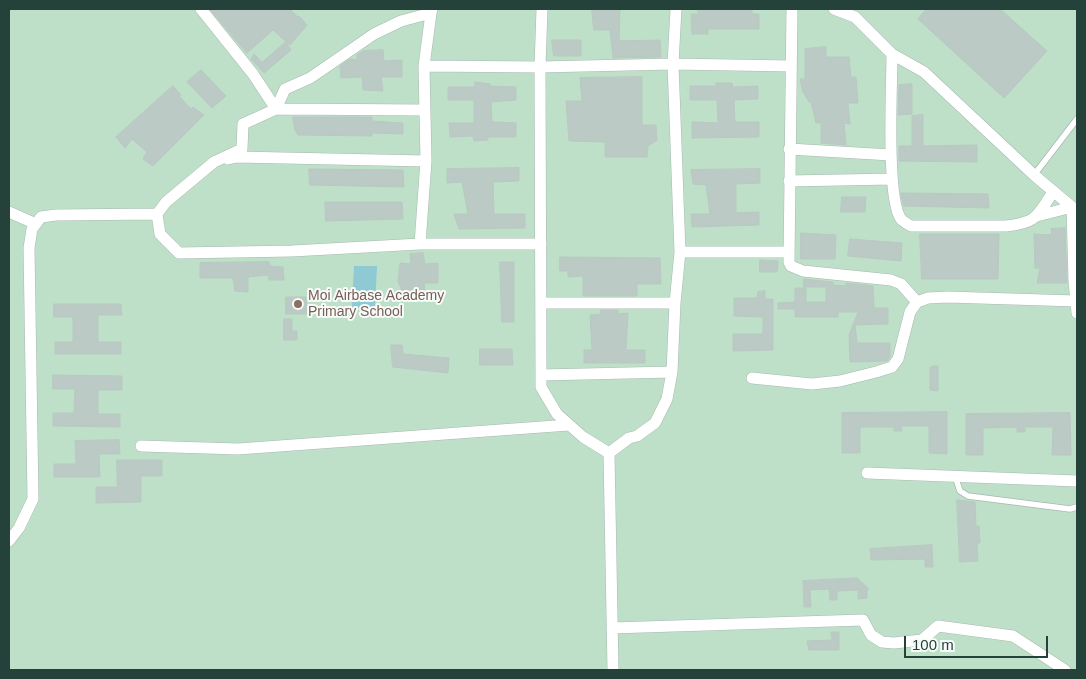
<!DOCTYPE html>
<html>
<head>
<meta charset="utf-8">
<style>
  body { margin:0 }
  #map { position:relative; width:1086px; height:679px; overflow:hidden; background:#e6efeb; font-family:Arial,sans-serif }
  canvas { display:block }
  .frame { position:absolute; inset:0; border:10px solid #24423a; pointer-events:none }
  .scale { position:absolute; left:904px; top:636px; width:144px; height:22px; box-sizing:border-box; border:2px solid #24423a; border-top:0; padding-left:6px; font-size:15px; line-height:18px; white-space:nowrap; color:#24423a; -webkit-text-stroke:4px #f7fbf9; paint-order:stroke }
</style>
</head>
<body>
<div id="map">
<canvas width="1086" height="679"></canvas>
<div class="frame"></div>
<div class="scale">100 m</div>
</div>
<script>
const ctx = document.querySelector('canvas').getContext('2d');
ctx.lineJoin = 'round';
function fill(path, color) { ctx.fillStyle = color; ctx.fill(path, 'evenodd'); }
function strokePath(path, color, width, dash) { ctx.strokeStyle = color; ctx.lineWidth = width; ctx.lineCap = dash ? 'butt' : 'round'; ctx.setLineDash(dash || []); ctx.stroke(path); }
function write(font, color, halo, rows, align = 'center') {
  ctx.font = font + ' Arial,sans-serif'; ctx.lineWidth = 4; ctx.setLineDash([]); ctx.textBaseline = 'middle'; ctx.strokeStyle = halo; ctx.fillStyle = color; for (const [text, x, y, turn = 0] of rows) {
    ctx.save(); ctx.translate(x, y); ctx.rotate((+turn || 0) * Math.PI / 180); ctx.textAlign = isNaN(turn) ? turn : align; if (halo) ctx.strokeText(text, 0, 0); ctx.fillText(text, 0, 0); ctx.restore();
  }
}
const green = new Path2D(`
  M 9,9 L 1077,9 L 1077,670 L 9,670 Z`);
const water = new Path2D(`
  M 354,266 L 377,266 L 375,308 L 352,308 Z`);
const building = new Path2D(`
  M 210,9 L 290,9 L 298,17 L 299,16 L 307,25 L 290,45 L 273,30 L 247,53 Z
  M 592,9 L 620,9 L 619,41 L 660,40 L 661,57 L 613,58 L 610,30 L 594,30 Z
  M 698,9 L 752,9 L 752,14 L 759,14 L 759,29 L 708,29 L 708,34 L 692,34 L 691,14 L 698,14 Z
  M 927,9 L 1000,9 L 1047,51 L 1004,98 L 918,19 Z
  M 552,40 L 581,40 L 581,56 L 554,56 Z
  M 286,42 L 291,50 L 264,73 L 251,59 L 254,54 L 262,62 Z
  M 826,47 L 826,57 L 849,57 L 851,77 L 856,77 L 858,103 L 848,103 L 850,124 L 844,123 L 846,145 L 821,143 L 821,123 L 816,123 L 811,102 L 809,102 L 803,92 L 800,79 L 805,79 L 805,49 Z
  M 383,50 L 384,61 L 402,60 L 402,77 L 381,77 L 383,91 L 363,90 L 362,77 L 341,78 L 340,66 L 350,59 L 357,60 L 357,55 L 363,51 Z
  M 201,70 L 226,96 L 212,108 L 187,82 Z
  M 642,77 L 642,125 L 656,125 L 657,140 L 648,146 L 647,157 L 605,157 L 605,142 L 569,141 L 566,101 L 582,101 L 580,78 Z
  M 475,82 L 490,84 L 490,86 L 516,87 L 516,100 L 491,102 L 492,122 L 516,123 L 516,137 L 488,137 L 488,140 L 474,141 L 473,136 L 450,137 L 449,123 L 474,123 L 474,100 L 448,100 L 448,87 L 475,87 Z
  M 716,83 L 732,83 L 733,87 L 758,86 L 758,99 L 734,100 L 735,122 L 759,122 L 759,137 L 692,138 L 692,122 L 718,123 L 717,100 L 690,100 L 690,86 L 716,86 Z
  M 912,84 L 912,114 L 898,115 L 899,85 Z
  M 173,86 L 181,95 L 179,96 L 191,109 L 193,107 L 204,115 L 153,166 L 143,159 L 147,152 L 132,139 L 125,148 L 116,137 Z
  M 923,115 L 923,146 L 977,145 L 977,162 L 899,161 L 899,146 L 912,146 L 912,116 Z
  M 293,117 L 372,117 L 372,121 L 403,123 L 403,134 L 372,133 L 372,136 L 298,135 L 295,130 Z
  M 519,168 L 519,181 L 493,182 L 494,214 L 525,214 L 525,228 L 459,229 L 454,214 L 468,214 L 462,182 L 447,183 L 447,169 Z
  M 309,169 L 403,170 L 404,187 L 310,185 Z
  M 760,169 L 760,183 L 736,184 L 736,213 L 759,212 L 759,225 L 692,227 L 691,214 L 710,214 L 706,185 L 693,184 L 691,170 Z
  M 901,193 L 988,194 L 989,208 L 904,206 Z
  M 842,197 L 866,197 L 865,212 L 841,212 Z
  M 325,202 L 402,202 L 403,219 L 326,221 Z
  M 1065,228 L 1067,283 L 1037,283 L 1040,268 L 1035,268 L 1034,234 L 1052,235 L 1051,229 Z
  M 801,233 L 836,235 L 835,259 L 801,259 Z
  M 920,234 L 999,234 L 998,279 L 922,279 Z
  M 850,239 L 902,243 L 901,261 L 848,256 Z
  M 423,253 L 425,264 L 438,263 L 438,283 L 424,283 L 425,291 L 402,291 L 398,281 L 400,263 L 411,264 L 410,254 Z
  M 560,257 L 660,258 L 661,284 L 637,284 L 637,296 L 583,296 L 583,276 L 568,277 L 568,271 L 560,271 Z
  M 760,260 L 778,261 L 777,272 L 760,272 Z
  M 269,262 L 270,266 L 283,267 L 284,280 L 269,280 L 268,275 L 248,277 L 248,292 L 235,291 L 233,278 L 200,278 L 200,263 Z
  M 500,262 L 514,262 L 514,322 L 502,322 Z
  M 804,279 L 833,282 L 833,285 L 846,286 L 846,283 L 873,286 L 874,308 L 888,308 L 888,324 L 855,325 L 857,343 L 890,343 L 890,357 L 887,361 L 850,362 L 849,335 L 858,312 L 838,312 L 838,317 L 795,317 L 795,309 L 778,309 L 778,303 L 795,302 L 795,288 L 806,288 L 806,302 L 826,302 L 826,287 L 804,287 Z
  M 765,291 L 765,299 L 773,299 L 773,350 L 733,351 L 733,334 L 763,334 L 763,317 L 734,316 L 734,298 L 757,298 L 758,292 Z
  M 286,297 L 306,297 L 307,314 L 286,314 Z
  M 54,304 L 121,304 L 122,315 L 98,315 L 98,342 L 121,342 L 121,354 L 55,354 L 55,342 L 73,342 L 73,317 L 54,317 Z
  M 601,310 L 618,310 L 618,314 L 628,313 L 626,350 L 645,350 L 645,363 L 584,363 L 584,350 L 592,350 L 590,315 L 601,314 Z
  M 284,319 L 292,319 L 292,331 L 297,331 L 297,340 L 284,340 Z
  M 391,345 L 402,345 L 403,354 L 449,358 L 448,373 L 393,367 Z
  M 480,349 L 512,349 L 513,365 L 480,365 Z
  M 933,366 L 938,366 L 938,391 L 930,390 L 930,368 Z
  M 53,375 L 122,376 L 122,390 L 98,390 L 98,414 L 120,414 L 120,427 L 53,426 L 53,413 L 74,413 L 75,389 L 53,389 Z
  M 947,412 L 947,454 L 929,453 L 929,426 L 901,426 L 902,431 L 894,431 L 894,427 L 860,427 L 860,453 L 842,453 L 842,413 Z
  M 1070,413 L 1071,455 L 1052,455 L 1053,427 L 1025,427 L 1025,432 L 1017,432 L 1017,427 L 983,428 L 983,455 L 966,455 L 966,414 Z
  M 119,440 L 120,454 L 99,454 L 100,477 L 54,477 L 54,464 L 76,464 L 75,441 Z
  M 117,460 L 162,460 L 162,476 L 141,476 L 141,502 L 96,503 L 96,487 L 117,487 Z
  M 957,500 L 975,502 L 976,526 L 979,526 L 980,543 L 977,543 L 978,561 L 960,562 Z
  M 932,545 L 933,567 L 925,567 L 925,559 L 871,560 L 870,549 Z
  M 857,578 L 869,589 L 867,590 L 867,598 L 858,599 L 858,590 L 837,591 L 837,600 L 830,600 L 829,589 L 810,590 L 811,607 L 804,607 L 803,581 Z
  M 831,632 L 839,632 L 839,650 L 809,650 L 807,641 L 832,640 Z`);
const lane = new Path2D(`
  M 1034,175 L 1077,119
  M 955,476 L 960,491 L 968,496 L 1070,509 L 1077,507`);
const street = new Path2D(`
  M 201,9 L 253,74 L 276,109 L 425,110
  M 792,9 L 789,262 L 791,266 L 803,271 L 891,280 L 901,284 L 917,302
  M 834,9 L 855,17 L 892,54 L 924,72 L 1034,175 L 1072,207 L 1074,281 L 1077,313
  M 892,54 C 892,84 886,199 901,219 C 903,222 908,224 911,226 L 1006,226 C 1037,223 1037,216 1053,192
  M 424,66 L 540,67 L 673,64 L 791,66
  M 789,149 L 891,155
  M 228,159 L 237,157 L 426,161
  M 789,181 L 892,179
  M 9,212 L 36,224
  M 157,214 L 160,234 L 179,253 L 292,251 L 420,244 L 541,244
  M 1037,216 L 1072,207
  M 420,244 L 426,161 L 424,66 L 431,13
  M 680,252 L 788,252
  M 541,303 L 675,303
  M 672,372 L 675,303 L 680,252 L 673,64 L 676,9
  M 672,372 L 667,399 L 655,423 L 637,436 L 629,438 L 609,453 L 583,437 L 557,414 L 541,387 L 541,375 Z
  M 541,375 L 540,67 L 542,9
  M 752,378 L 812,384 L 840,381 L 876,372 L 892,367 L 898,359 L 910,312 L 917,302 L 928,298 L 947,297 L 1076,301
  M 141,446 L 238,449 L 569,425
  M 609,453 L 613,670
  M 867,473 L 1077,481
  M 9,541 L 19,528 L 33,499 L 29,248 L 32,229 L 41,217 L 56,215 L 157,214 L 166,202 L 214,162 L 242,149 L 243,124 L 276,109 L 285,89 L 310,78 L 374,34 L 401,21 L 431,13 L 432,9
  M 612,628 L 863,620 L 871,635 L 882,642 L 894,643 L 922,640 L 938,626 L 1013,636 L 1065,670`);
const markers = [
  [298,304,5,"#8d6e63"]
];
const educationNames = [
  ["Moi Airbase Academy",308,296],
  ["Primary School",308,312]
];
fill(green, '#bfe0c8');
fill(water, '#8ec9d4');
fill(building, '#bbcac4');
strokePath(building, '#b8c9c2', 1);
strokePath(lane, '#a8b8b2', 7);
strokePath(street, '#a8b8b2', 12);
strokePath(lane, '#fff', 5.5);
strokePath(street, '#fff', 11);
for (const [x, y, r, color] of markers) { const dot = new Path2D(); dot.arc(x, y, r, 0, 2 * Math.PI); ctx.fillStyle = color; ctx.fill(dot); strokePath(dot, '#f7fbf9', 2); }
write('14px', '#785e54', '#f7fbf9', educationNames, 'left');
</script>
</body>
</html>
